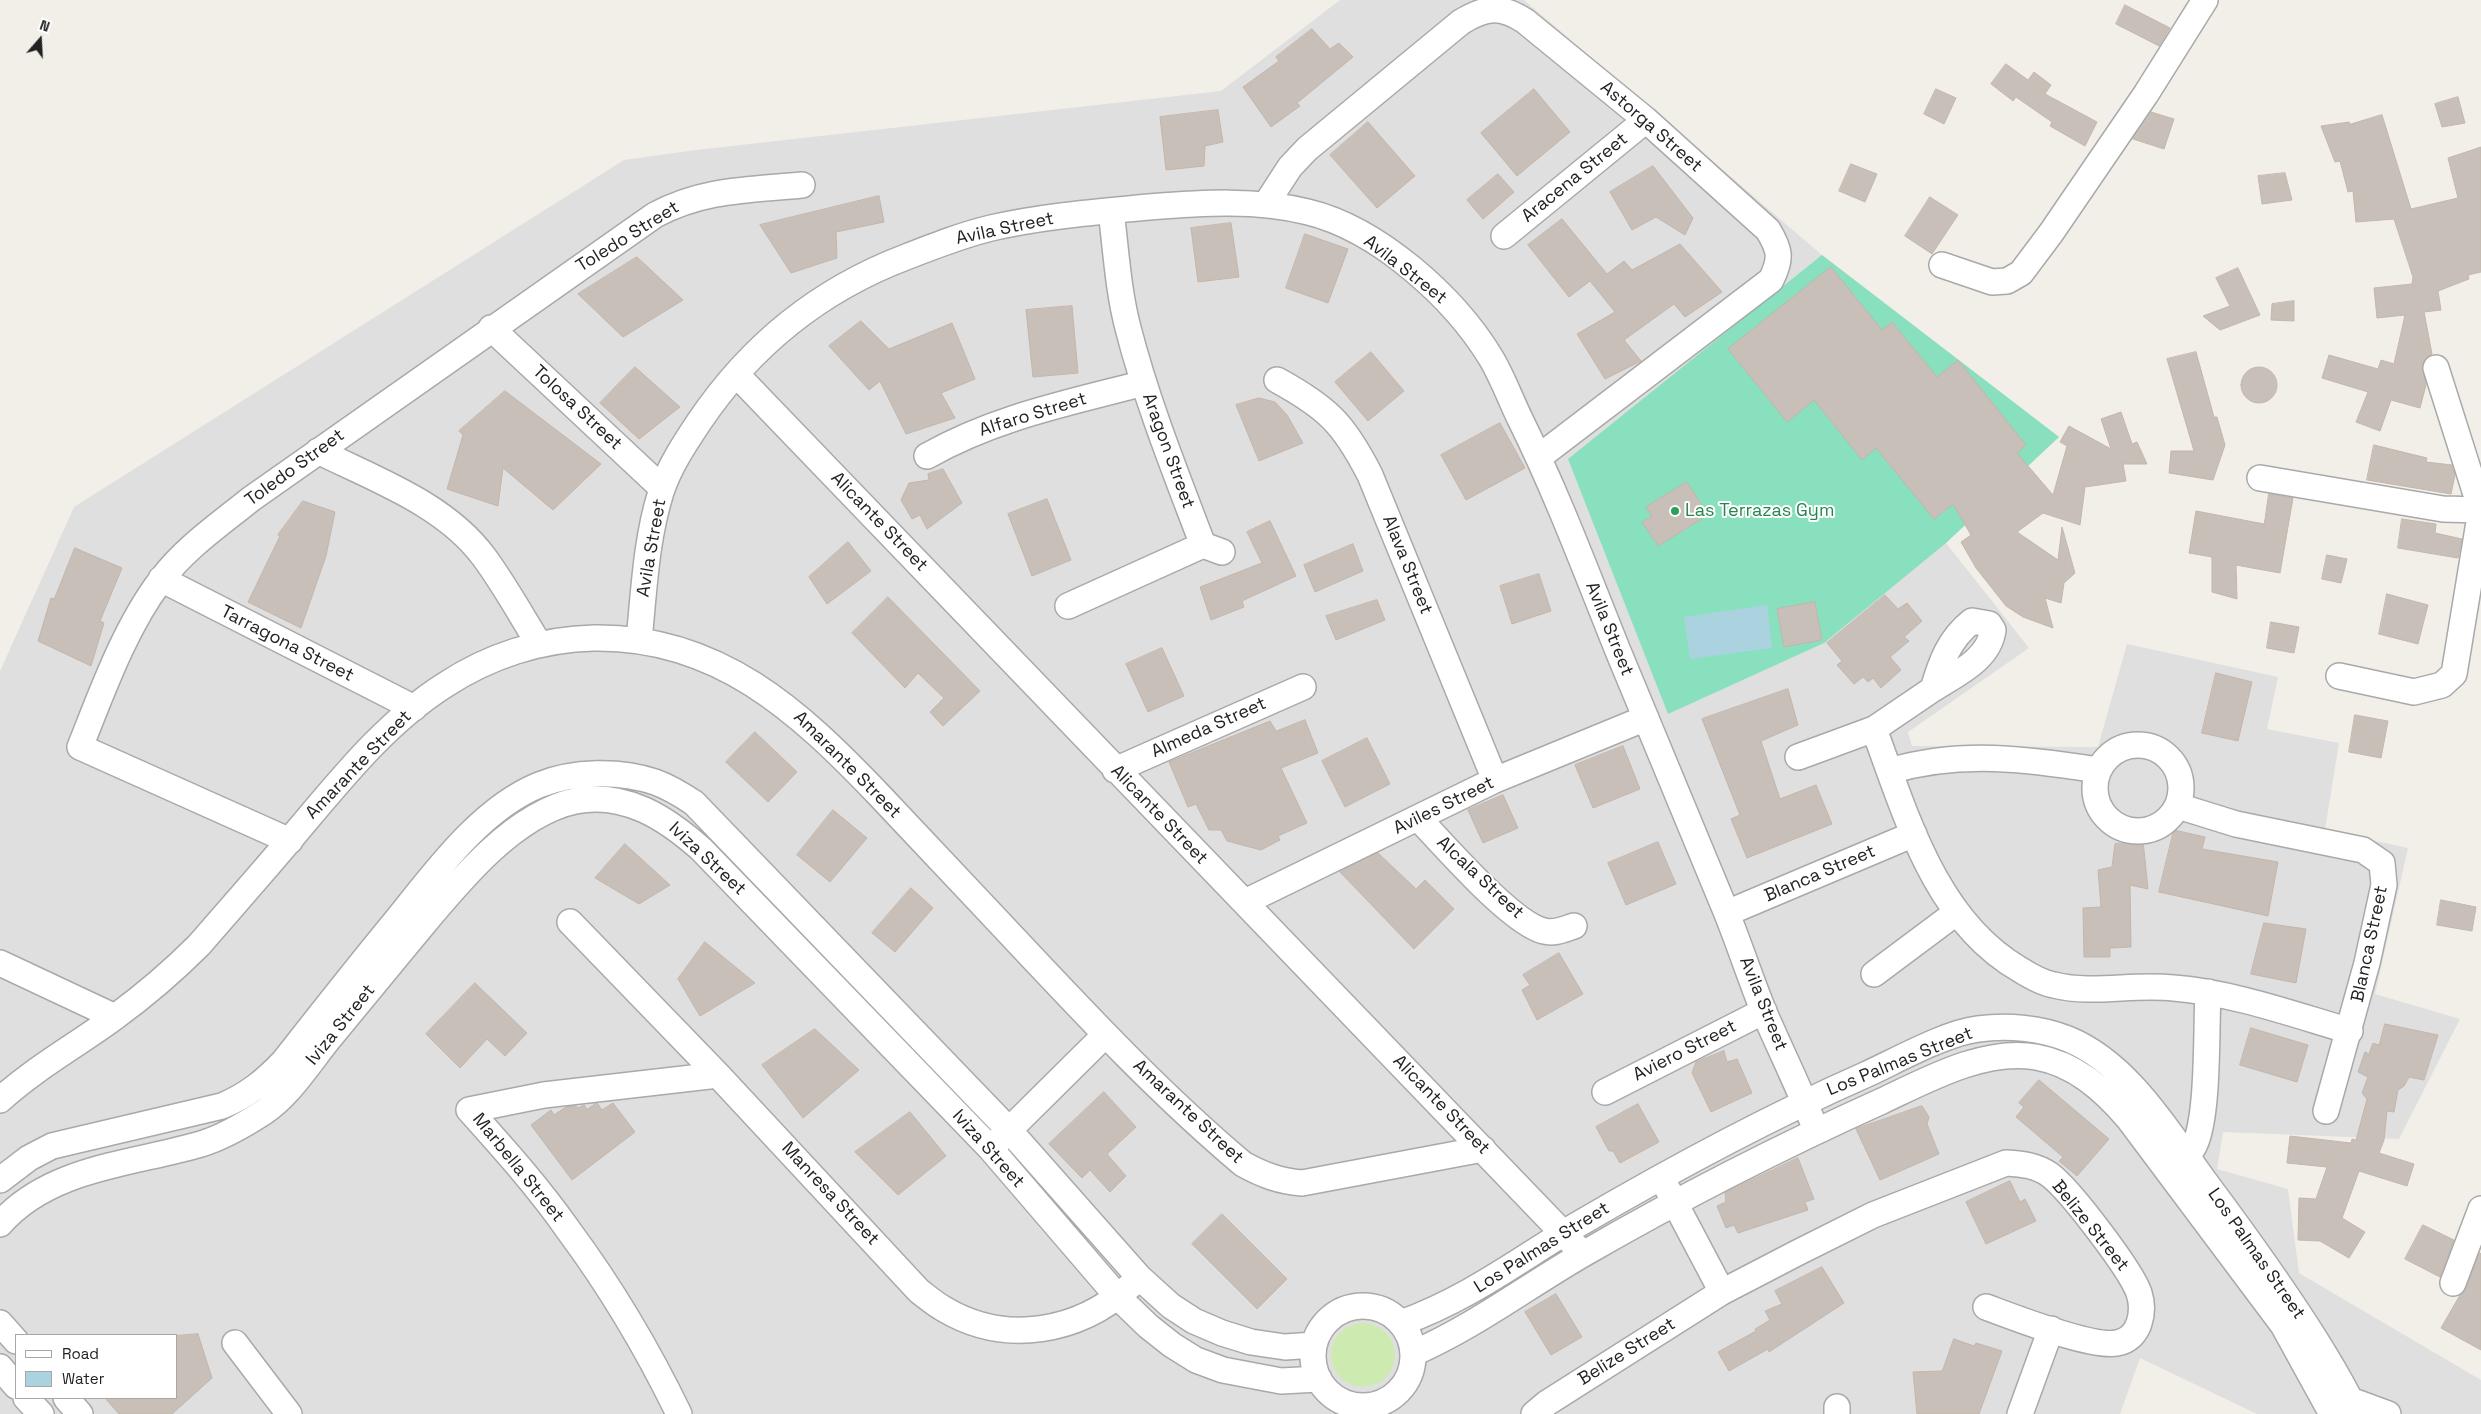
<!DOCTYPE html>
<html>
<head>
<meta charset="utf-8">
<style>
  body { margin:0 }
  #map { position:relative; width:2481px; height:1414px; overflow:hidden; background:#f2efe9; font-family:"Space Grotesk",sans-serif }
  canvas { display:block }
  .legend { position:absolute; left:15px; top:1334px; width:162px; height:65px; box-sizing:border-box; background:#fff; border:1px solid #a7a7a7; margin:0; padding:6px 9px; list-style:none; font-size:15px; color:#222 }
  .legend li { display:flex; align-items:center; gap:10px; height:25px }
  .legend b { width:25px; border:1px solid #a7a7a7 }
  .north { position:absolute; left:15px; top:15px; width:50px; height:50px; -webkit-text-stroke:4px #fff; paint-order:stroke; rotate:19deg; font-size:14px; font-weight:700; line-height:20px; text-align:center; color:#222 }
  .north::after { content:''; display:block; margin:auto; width:18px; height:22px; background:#222; clip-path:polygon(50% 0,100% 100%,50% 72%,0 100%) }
</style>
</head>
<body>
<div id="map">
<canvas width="2481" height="1414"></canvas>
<ul class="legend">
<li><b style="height:6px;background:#fff"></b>Road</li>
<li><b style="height:14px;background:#aad3df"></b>Water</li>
</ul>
<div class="north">N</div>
</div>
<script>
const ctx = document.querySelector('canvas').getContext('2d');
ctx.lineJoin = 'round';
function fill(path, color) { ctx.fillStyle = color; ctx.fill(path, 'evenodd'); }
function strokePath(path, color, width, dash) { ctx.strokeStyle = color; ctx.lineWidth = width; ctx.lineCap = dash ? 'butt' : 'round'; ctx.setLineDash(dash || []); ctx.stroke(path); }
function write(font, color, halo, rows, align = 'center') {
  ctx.font = font + ' "Space Grotesk",sans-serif'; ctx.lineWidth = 4; ctx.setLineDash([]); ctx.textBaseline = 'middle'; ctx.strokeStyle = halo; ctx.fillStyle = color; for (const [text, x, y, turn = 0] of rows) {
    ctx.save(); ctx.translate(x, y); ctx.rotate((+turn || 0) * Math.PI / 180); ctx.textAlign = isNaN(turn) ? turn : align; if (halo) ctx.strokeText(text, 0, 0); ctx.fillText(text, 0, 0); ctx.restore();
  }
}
const residential = new Path2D(`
  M 1340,0 L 1524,0 L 1822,255 L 2059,437 L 1946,543 L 2029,648 L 1908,732 L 1912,746 L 2098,747 L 2127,644 L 2278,677 L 2267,729 L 2339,743 L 2325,830 L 2408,848 L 2375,994 L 2460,1019 L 2399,1139 L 2223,1132 L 2217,1169 L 2288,1189 L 2299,1273 L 2481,1380 L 2481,1414 L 2257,1414 L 2140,1358 L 2120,1414 L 0,1414 L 0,671 L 74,507 L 624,160 L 696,150 L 1221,91 ZM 16,1335 L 176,1335 L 176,1398 L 16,1398 Z`);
const grass = new Path2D(`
  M1331 1355a32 32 0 1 1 64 0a32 32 0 1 1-64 0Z`);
const pitch = new Path2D(`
  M 1822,255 L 2059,437 L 1946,543 L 1824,643 L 1668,714 L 1568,459 Z`);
const water = new Path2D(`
  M 1767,605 L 1772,648 L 1690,659 L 1684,617 Z`);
const building = new Path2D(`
  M 2125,5 L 2170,28 L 2159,46 L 2116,24 Z
  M 1312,29 L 1330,49 L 1339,43 L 1353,57 L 1297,103 L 1300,106 L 1271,127 L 1243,87 L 1279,61 L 1276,57 Z
  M 2006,64 L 2028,80 L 2034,72 L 2051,85 L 2045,94 L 2097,122 L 2085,146 L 2050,126 L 2052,122 L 2016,97 L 2013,101 L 1991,84 Z
  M 1534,89 L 1570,132 L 1517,176 L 1481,133 Z
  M 1936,89 L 1956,98 L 1944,124 L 1924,114 Z
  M 2458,97 L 2465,123 L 2442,127 L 2435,104 Z
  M 1218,110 L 1223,142 L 1205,146 L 1204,166 L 1166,170 L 1160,117 Z
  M 2151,112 L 2174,119 L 2164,149 L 2133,139 Z
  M 2382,115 L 2411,209 L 2458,198 L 2448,158 L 2481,147 L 2481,272 L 2468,275 L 2469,279 L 2438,291 L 2441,310 L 2424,312 L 2432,354 L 2426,358 L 2422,364 L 2426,385 L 2420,408 L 2391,400 L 2380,431 L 2356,422 L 2368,392 L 2322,378 L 2329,355 L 2378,369 L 2381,360 L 2394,364 L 2405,315 L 2377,318 L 2374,288 L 2412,284 L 2413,277 L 2394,219 L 2356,222 L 2353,191 L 2348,192 L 2340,161 L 2335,162 L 2321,126 L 2349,122 L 2350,124 Z
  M 1368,122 L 1415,176 L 1377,208 L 1330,155 Z
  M 1851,164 L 1877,174 L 1865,202 L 1839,191 Z
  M 1653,166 L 1693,218 L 1685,235 L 1656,217 L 1632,230 L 1610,192 Z
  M 2285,173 L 2292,200 L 2262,204 L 2258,176 Z
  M 1498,174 L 1514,192 L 1483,219 L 1467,200 Z
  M 879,196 L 884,222 L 836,232 L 837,258 L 791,273 L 760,225 Z
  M 1930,197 L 1958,215 L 1932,254 L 1905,236 Z
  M 1562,219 L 1607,274 L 1624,261 L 1632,270 L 1680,244 L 1722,292 L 1685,317 L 1674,304 L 1624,340 L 1641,361 L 1605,379 L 1577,334 L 1615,312 L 1590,281 L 1569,297 L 1528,245 Z
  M 1231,223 L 1239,277 L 1198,282 L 1191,228 Z
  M 1305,234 L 1348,249 L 1328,303 L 1286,288 Z
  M 637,257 L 683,300 L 623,337 L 578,294 Z
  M 1831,267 L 1882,330 L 1892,322 L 1937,377 L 1958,360 L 2026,445 L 2017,453 L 2053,495 L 2067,446 L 2060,442 L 2069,426 L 2111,449 L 2101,419 L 2121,412 L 2132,444 L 2137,442 L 2147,464 L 2123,464 L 2126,481 L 2085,487 L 2080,525 L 2043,513 L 2017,532 L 2058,560 L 2062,527 L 2075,573 L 2064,583 L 2061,603 L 2045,598 L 2053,628 L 2023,617 L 2006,606 L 1976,568 L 1961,542 L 1971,535 L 1953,504 L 1934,519 L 1876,448 L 1862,460 L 1814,400 L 1787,422 L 1728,349 Z
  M 2238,268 L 2260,315 L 2220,330 L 2203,316 L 2230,306 L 2216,278 Z
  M 2294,301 L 2294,321 L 2271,320 L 2272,304 Z
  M 1072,306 L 1078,373 L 1033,377 L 1026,310 Z
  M 861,321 L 889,349 L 952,323 L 975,379 L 941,393 L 955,418 L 906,434 L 880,381 L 869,390 L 829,346 Z
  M 1371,352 L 1404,391 L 1368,421 L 1335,382 Z
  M 2196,352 L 2214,417 L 2217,417 L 2225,445 L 2213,480 L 2169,473 L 2171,451 L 2194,451 L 2167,359 Z
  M2241 385a18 18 0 1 1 36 0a18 18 0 1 1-36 0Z
  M 635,367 L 680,407 L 639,439 L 600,403 Z
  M 505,391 L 601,464 L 553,510 L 503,468 L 498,506 L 447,489 L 463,435 L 459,431 Z
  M 1259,398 L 1275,402 L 1287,415 L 1303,443 L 1259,461 L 1236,405 Z
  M 1500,423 L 1525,468 L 1466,500 L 1441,455 Z
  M 2374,445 L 2427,458 L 2426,462 L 2452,465 L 2455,475 L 2451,494 L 2367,480 Z
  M 943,469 L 962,503 L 927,529 L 920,515 L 912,519 L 901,500 L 909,483 L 929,480 L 928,474 Z
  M 1687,482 L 1708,515 L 1658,546 L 1642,522 L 1652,516 L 1646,507 Z
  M 2269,494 L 2293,498 L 2280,573 L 2236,565 L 2237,599 L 2212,592 L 2212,557 L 2189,553 L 2196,511 L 2264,524 Z
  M 1047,499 L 1071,560 L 1032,576 L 1008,514 Z
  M 303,501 L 335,512 L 326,556 L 301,628 L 248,602 L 280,536 L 278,535 Z
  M 2402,519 L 2436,524 L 2435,533 L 2462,539 L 2458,558 L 2398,548 Z
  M 1270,521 L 1296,576 L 1242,601 L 1244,607 L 1211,620 L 1200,587 L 1262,563 L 1247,532 Z
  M 848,542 L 871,571 L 827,604 L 809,577 Z
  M 1353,544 L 1363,571 L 1315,592 L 1304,565 Z
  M 75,548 L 122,568 L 100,621 L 104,623 L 91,666 L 38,641 L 51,598 L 54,599 Z
  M 2327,555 L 2347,559 L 2341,583 L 2322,579 Z
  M 1539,574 L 1551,611 L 1512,624 L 1500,586 Z
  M 2387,594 L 2428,605 L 2418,644 L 2379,634 Z
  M 1885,595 L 1898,609 L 1907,603 L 1922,621 L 1904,637 L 1909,641 L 1890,657 L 1901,670 L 1881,688 L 1873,678 L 1868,682 L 1863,677 L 1854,684 L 1837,665 L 1842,661 L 1827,643 Z
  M 888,597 L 980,691 L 943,726 L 930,712 L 944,698 L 918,673 L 905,688 L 852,633 Z
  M 1377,600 L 1385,620 L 1336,640 L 1326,616 Z
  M 1815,602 L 1822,640 L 1784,647 L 1777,609 Z
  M 2271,622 L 2299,627 L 2294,653 L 2267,648 Z
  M 1162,648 L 1184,696 L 1148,712 L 1126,664 Z
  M 2216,673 L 2252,682 L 2238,741 L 2202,733 Z
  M 1788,689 L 1798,725 L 1761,741 L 1780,799 L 1816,785 L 1832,824 L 1747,858 L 1731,819 L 1740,815 L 1702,719 Z
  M 2355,715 L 2388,721 L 2381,758 L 2349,752 Z
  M 1305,720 L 1318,753 L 1281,768 L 1307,823 L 1278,836 L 1280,840 L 1261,850 L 1227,841 L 1221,830 L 1209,830 L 1196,804 L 1188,807 L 1169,762 L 1270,721 L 1276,731 Z
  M 755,732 L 797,772 L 768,802 L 726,762 Z
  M 1367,738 L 1390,784 L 1345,807 L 1322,761 Z
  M 1623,746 L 1640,789 L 1593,808 L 1575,765 Z
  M 1503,795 L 1518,828 L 1483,843 L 1468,810 Z
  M 833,810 L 867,838 L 830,882 L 797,855 Z
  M 2174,830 L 2205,837 L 2202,849 L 2278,862 L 2268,916 L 2159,892 Z
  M 2143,841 L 2148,889 L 2130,885 L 2131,947 L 2110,948 L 2110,957 L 2084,957 L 2083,908 L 2101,907 L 2098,870 L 2112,867 L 2115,844 Z
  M 1658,842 L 1676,884 L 1626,905 L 1608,863 Z
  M 625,844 L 670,885 L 639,904 L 595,878 Z
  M 1378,853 L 1416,889 L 1425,880 L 1454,909 L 1414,949 L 1340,872 Z
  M 911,888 L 933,908 L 895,952 L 872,933 Z
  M 2441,900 L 2476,907 L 2472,931 L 2437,925 Z
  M 2264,923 L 2306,929 L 2296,983 L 2251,974 Z
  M 705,942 L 755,983 L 700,1016 L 678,979 Z
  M 1559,953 L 1583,994 L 1537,1020 L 1522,990 L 1530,985 L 1523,975 Z
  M 475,983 L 527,1033 L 505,1056 L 487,1039 L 460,1068 L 426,1034 Z
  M 2385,1024 L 2438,1035 L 2424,1080 L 2409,1077 L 2404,1086 L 2398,1090 L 2394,1112 L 2387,1111 L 2384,1140 L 2379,1153 L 2414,1164 L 2407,1186 L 2359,1171 L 2342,1218 L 2365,1232 L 2349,1258 L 2320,1241 L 2298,1240 L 2299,1198 L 2316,1199 L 2327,1167 L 2287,1163 L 2290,1136 L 2351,1143 L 2352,1139 L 2356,1140 L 2367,1099 L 2362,1093 L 2368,1077 L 2358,1072 L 2365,1052 L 2369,1054 L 2373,1043 L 2379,1045 Z
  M 2251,1028 L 2308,1045 L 2297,1082 L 2240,1065 Z
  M 815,1029 L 859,1070 L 803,1118 L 762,1065 Z
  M 1724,1051 L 1727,1062 L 1737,1059 L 1752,1093 L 1711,1112 L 1692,1073 L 1696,1062 Z
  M 2039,1080 L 2109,1139 L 2077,1176 L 2059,1161 L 2063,1157 L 2016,1117 L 2024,1107 L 2019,1103 Z
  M 1104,1092 L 1136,1127 L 1107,1154 L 1126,1176 L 1110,1192 L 1090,1170 L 1082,1178 L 1049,1144 Z
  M 597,1103 L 602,1110 L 613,1103 L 635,1132 L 572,1180 L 531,1125 L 551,1110 L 554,1115 L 566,1107 L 576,1106 L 578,1108 L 584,1105 L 587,1109 Z
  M 1638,1104 L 1659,1142 L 1620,1163 L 1613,1151 L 1609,1151 L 1596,1127 Z
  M 1922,1106 L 1929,1117 L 1927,1124 L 1939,1154 L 1880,1180 L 1856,1129 Z
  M 910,1112 L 946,1156 L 898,1195 L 855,1152 Z
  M 1798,1158 L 1814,1199 L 1805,1202 L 1808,1210 L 1738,1233 L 1734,1225 L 1726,1228 L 1717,1206 L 1726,1202 L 1725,1193 Z
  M 2010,1181 L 2020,1202 L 2025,1199 L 2036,1221 L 1986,1244 L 1966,1202 Z
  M 1222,1214 L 1287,1279 L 1257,1309 L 1192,1244 Z
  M 2423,1225 L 2454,1240 L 2440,1277 L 2405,1259 Z
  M 2480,1253 L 2481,1254 L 2481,1350 L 2441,1328 L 2460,1295 L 2466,1288 Z
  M 1822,1267 L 1844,1303 L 1769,1352 L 1768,1349 L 1729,1371 L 1718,1352 L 1756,1331 L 1755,1329 L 1770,1320 L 1765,1311 L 1782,1304 L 1775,1291 Z
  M 1556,1294 L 1582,1337 L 1551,1355 L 1525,1312 Z
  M 198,1334 L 212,1378 L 172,1414 L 119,1414 L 105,1398 L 176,1398 L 176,1336 Z
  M 1954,1339 L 1974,1346 L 1976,1343 L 2002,1351 L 1979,1414 L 1917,1414 L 1913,1372 L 1942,1371 Z`);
const minor = new Path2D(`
  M 1266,204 L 1290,167 L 1307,149 L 1461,22 C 1486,7 1500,5 1525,21 L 1646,120 L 1768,230 C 1780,250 1782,258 1771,280 L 1539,457
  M 1111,211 C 1116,250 1118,290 1128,328 C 1147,402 1176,474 1203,545
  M 1504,236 L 1646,120
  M 1942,265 L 1992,282 L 2007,281 L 2021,273 L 2051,233 L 2146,94 L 2205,0
  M 491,328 L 662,488
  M 736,374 L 1583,1254
  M 1277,380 C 1328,408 1344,424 1370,475 L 1495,780
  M 318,451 C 374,479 445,504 484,557 C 504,584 521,615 539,644
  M 927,456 C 996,417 1068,403 1144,383
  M 2260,478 L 2443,509 L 2481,510
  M 1203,545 L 1222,552
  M 161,579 L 414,708
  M 1068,606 L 1203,545
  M 1972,621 L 1989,624 L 1993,630 C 1989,660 1956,674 1933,689 C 1941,662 1949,639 1972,621 Z
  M 639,640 C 644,591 646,539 661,492 C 669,467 685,443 699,422 C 751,345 819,290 906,257 C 934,246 962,235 991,228 C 1043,216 1097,212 1149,207 C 1201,203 1257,199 1308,212 C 1378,229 1454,297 1491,358 C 1503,378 1511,401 1521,421 C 1558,496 1587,574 1618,651 C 1654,737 1690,823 1725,909 C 1739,943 1750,978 1764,1012 C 1781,1051 1800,1090 1816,1130
  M 2339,676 L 2414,692 L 2442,685 L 2454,674 L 2481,510 L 2436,368
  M 1874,729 C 1906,815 1935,920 2019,969 C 2030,976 2042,983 2054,985 C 2094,995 2133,983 2174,988 C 2234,993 2292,1014 2350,1031
  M2095 788a43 43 0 1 1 86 0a43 43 0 1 1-86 0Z
  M 1798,757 L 1874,729 L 1933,689
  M 1115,770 L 1303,687
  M 1890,771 C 1961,750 2027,759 2098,770
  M 2178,806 L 2236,824 L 2363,850 L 2382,863 L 2384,885 L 2367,963 L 2326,1111
  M 1419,819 C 1444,845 1512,924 1544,931 C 1555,934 1564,929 1574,926
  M 290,841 L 80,747 C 102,692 125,627 161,580 C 185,548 220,524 251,499 L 655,215 C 703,189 749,190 802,185
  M 1245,902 L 1495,780 L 1646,718
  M 1727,913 L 1914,834
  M 570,922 L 718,1075 L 919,1291 C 927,1297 935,1304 944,1309 C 1006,1346 1079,1332 1130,1286
  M 0,963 L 115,1017
  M 1874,974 L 1957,912
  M 1605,1092 L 1764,1011
  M 0,1100 C 35,1068 77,1045 115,1017 C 145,995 173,971 199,945 C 231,908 263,872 294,835 C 339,782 385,723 445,685 C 489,656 541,639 594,638 C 718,636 799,711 880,796 C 913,831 946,866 979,901 C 1064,991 1148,1084 1243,1164 C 1263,1175 1279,1181 1302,1183 L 1483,1149
  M 997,1142 L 1105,1035
  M 2176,1166 C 2183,1160 2190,1155 2194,1146 C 2209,1118 2206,1027 2208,992
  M 0,1180 L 29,1158 L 52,1146 L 222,1106 C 248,1095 265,1081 284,1061 C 321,1014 357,968 395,922 C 434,874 480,809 539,785 C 573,771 620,770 655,782 C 669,787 682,795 694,803 L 1009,1130 L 1139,1277 L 1171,1306 L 1194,1321 L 1222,1333 L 1251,1342 L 1285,1347 L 1314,1345
  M 1667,1188 L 1722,1292
  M 0,1224 C 50,1167 133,1164 201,1144 C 224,1137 244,1125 264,1112 C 290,1094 308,1065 328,1040 C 356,1006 384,972 412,938 C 453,889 510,815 575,801 C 625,791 666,818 701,849 L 990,1148 L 1118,1297 L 1148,1326 L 1172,1345 L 1196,1360 L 1223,1370 L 1281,1381 L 1319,1379
  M 2453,1283 L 2481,1209
  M1313 1356a50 50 0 1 1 100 0a50 50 0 1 1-100 0Z
  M 0,1323 L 16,1341
  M 1401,1323 C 1468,1299 1517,1261 1577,1225 C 1671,1170 1765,1119 1865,1075 C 1896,1061 1945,1033 1978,1029 C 2008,1025 2041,1028 2068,1039 C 2129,1064 2169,1133 2206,1183 C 2244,1234 2281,1285 2315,1339 C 2330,1363 2345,1388 2357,1414
  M 235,1343 L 289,1414
  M 1414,1353 C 1477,1325 1526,1287 1585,1253 C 1682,1197 1780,1147 1882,1101 C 1927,1080 1984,1048 2036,1057 C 2075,1064 2103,1089 2128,1118 L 2283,1325 L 2332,1414
  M 0,1367 L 16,1386
  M 26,1398 L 41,1414
  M 66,1398 L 80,1414
  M 2340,1401 L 2350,1400 L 2388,1414
  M 1837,1407 L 1837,1414
  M 679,1414 C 648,1350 612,1289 569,1231 C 539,1188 504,1149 469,1110 L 544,1095 L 718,1075
  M 1534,1414 L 1547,1403 L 1722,1292 L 1797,1253 L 1873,1215 L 2006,1163 C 2022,1164 2036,1165 2050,1175 C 2070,1190 2131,1270 2139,1293 C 2145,1312 2140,1339 2117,1343 C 2092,1348 2013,1317 1986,1307
  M 2020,1414 L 2051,1329`);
const markers = [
  [1675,511,5,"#2e9e5b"]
];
const streetNames = [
  ["Astorga Street",1651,127,41],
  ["Aracena Street",1575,178,-39],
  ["Avila Street",1005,229,-12],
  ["Toledo Street",628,237,-32],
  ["Avila Street",1405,270,38],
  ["Tolosa Street",577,408,43],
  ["Alfaro Street",1033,415,-17],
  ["Aragon Street",1168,451,70],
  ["Toledo Street",295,468,-36],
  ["Alicante Street",879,522,46],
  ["Avila Street",652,548,-80],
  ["Alava Street",1407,565,68],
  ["Avila Street",1609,629,68],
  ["Tarragona Street",287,644,27],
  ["Almeda Street",1209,728,-24],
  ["Amarante Street",359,765,-46],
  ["Amarante Street",847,765,45],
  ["Aviles Street",1444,806,-26],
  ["Alicante Street",1159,815,46],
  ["Iviza Street",707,859,43],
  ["Blanca Street",1820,874,-23],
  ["Alcala Street",1480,878,43],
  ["Blanca Street",2370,944,-78],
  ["Avila Street",1763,1004,68],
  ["Iviza Street",341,1025,-51],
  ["Aviero Street",1685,1051,-27],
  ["Los Palmas Street",1900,1062,-22],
  ["Alicante Street",1441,1105,46],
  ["Amarante Street",1188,1112,43],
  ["Iviza Street",988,1149,48],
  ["Marbella Street",518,1168,51],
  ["Manresa Street",830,1194,47],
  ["Belize Street",2090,1226,51],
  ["Los Palmas Street",1542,1248,-32],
  ["Los Palmas Street",2256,1254,55],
  ["Belize Street",1627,1352,-32]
];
const leisureNames = [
  ["Las Terrazas Gym",1685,511]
];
fill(residential, '#e0dfdf');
fill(grass, '#cdebb0');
fill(pitch, '#88e0be');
fill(water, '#aad3df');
fill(building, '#c7bfb8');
strokePath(building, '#c4b6ab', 1);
strokePath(minor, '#a9a9a9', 28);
strokePath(minor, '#fff', 25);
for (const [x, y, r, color] of markers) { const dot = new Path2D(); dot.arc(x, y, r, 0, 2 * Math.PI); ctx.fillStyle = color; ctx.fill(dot); strokePath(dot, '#fff', 2); }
write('18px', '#222', '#fff', streetNames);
write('18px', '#27864d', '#fff', leisureNames, 'left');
</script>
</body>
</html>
